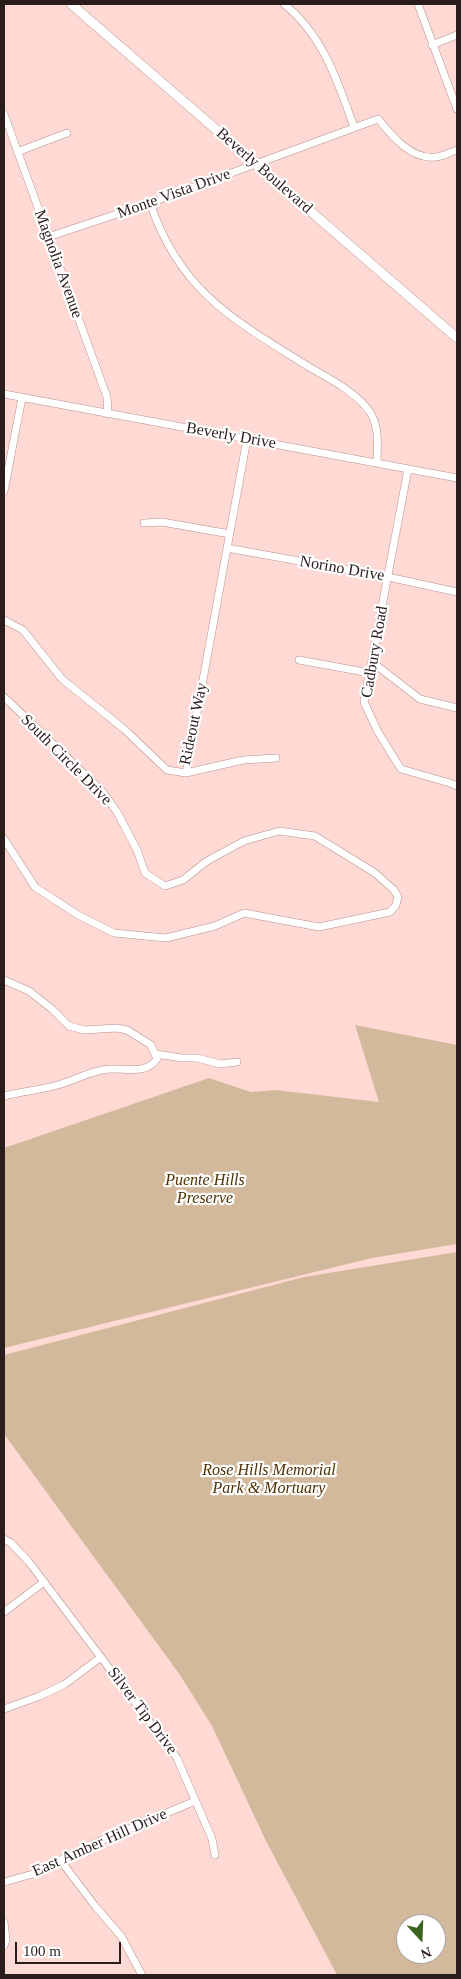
<!DOCTYPE html>
<html>
<head>
<meta charset="utf-8">
<style>
  body { margin:0 }
  #map { position:relative; width:461px; height:1979px; overflow:hidden; background:#ffd9d4; font-family:Georgia,serif }
  canvas { display:block }
  .frame { position:absolute; inset:0; border:5px solid #2b1d1c; pointer-events:none }
  .north { position:absolute; left:396px; top:1914px; width:50px; height:50px; box-sizing:border-box; background:#fff; border:1px solid #aaa5a4; border-radius:50%; rotate:160deg; font-size:14px; font-weight:700; line-height:20px; text-align:center; color:#2b1d1c }
  .north::after { content:''; display:block; margin:auto; width:18px; height:22px; background:#3a631f; clip-path:polygon(50% 0,100% 100%,50% 72%,0 100%) }
  .scale { position:absolute; left:15px; top:1942px; width:106px; height:22px; box-sizing:border-box; border:2px solid #2b1d1c; border-top:0; padding-left:6px; font-size:15px; line-height:18px; white-space:nowrap; color:#2b1d1c; -webkit-text-stroke:4px #fff; paint-order:stroke }
</style>
</head>
<body>
<div id="map">
<canvas width="461" height="1979"></canvas>
<div class="frame"></div>
<div class="north">N</div>
<div class="scale">100 m</div>
</div>
<script>
const ctx = document.querySelector('canvas').getContext('2d');
ctx.lineJoin = 'round';
function fill(path, color) { ctx.fillStyle = color; ctx.fill(path, 'evenodd'); }
function strokePath(path, color, width, dash) { ctx.strokeStyle = color; ctx.lineWidth = width; ctx.lineCap = dash ? 'butt' : 'round'; ctx.setLineDash(dash || []); ctx.stroke(path); }
function write(font, color, halo, rows, align = 'center') {
  ctx.font = font + ' Georgia,serif'; ctx.lineWidth = 4.5; ctx.setLineDash([]); ctx.textBaseline = 'middle'; ctx.strokeStyle = halo; ctx.fillStyle = color; for (const [text, x, y, turn = 0] of rows) {
    ctx.save(); ctx.translate(x, y); ctx.rotate((+turn || 0) * Math.PI / 180); ctx.textAlign = isNaN(turn) ? turn : align; if (halo) ctx.strokeText(text, 0, 0); ctx.fillText(text, 0, 0); ctx.restore();
  }
}
const green = new Path2D(`
  M 355,1025 L 457,1045 L 457,1244 L 372,1258 L 4,1348 L 4,1148 L 209,1078 L 251,1092 L 276,1090 L 379,1102 Z
  M 457,1252 L 457,1975 L 337,1975 L 266,1841 L 212,1726 L 180,1675 L 4,1434 L 4,1355 L 304,1277 ZM 406,1924 L 436,1924 L 436,1954 L 406,1954 Z`);
const minor = new Path2D(`
  M 284,4 C 323,35 338,82 354,127
  M 418,4 L 457,109
  M 432,45 L 457,35
  M 4,114 L 107,397 L 108,414
  M 17,152 L 67,133
  M 150,203 C 180,292 234,320 309,367 C 330,379 356,392 370,412 C 380,428 377,446 377,463
  M 48,237 L 150,203 L 378,119 C 391,135 411,160 435,157 C 442,157 450,152 457,150
  M 4,394 L 457,478
  M 408,469 L 364,702 L 378,732 L 401,769 L 450,783 L 457,786
  M 4,491 L 22,398
  M 144,523 L 162,522 L 230,534
  M 227,548 L 388,577 L 457,592
  M 4,620 L 23,630 L 62,679 L 124,729 L 167,770 L 186,773 L 243,760 L 276,758
  M 299,660 L 370,673
  M 372,662 L 420,699 L 457,708
  M 4,697 L 102,791 L 117,812 L 137,850 L 145,873 L 165,886 L 183,880 L 207,861 L 244,841 L 279,831 L 315,836 L 375,873 L 394,890 L 398,897 L 396,905 L 390,912 L 319,927 L 244,913 L 215,926 L 166,938 L 114,933 L 78,915 L 35,887 L 4,839
  M 186,773 L 247,439
  M 4,980 L 29,991 L 52,1009 L 69,1026 L 84,1030 L 117,1028 L 127,1030 L 151,1045 L 157,1059 C 146,1075 126,1068 110,1069 C 92,1070 78,1079 61,1084 C 43,1090 23,1091 4,1096
  M 156,1054 L 182,1058 L 197,1058 L 220,1064 L 237,1062
  M 4,1539 L 11,1543 L 29,1562 L 177,1758 L 212,1839 L 215,1855
  M 4,1612 L 44,1582
  M 4,1709 L 40,1696 L 65,1684 L 101,1657
  M 61,1861 L 95,1906 L 121,1936 L 142,1975
  M 4,1882 L 33,1874 L 91,1845 L 195,1801
  M 4,1922 L 6,1940 L 4,1946`);
const major = new Path2D(`
  M 71,4 L 457,338`);
const streetNames = [
  ["Beverly Boulevard",264,171,41],
  ["Monte Vista Drive",174,194,-20],
  ["Magnolia Avenue",58,264,70],
  ["Beverly Drive",231,436,10],
  ["Norino Drive",342,569,10],
  ["Cadbury Road",375,652,-80],
  ["Rideout Way",194,724,-78],
  ["South Circle Drive",66,760,45],
  ["Silver Tip Drive",142,1711,53],
  ["East Amber Hill Drive",100,1843,-24]
];
const parkNames = [
  ["Puente Hills",205,1181],
  ["Preserve",205,1199],
  ["Rose Hills Memorial",269,1471],
  ["Park & Mortuary",269,1489]
];
fill(green, '#d3b99c');
strokePath(minor, '#b4908c', 8);
strokePath(major, '#b4908c', 10);
strokePath(minor, '#fff', 7);
strokePath(major, '#fff', 9);
write('16px', '#2b1d1c', '#fff', streetNames);
write('italic 16px', '#4f3000', '#fff', parkNames);
</script>
</body>
</html>
